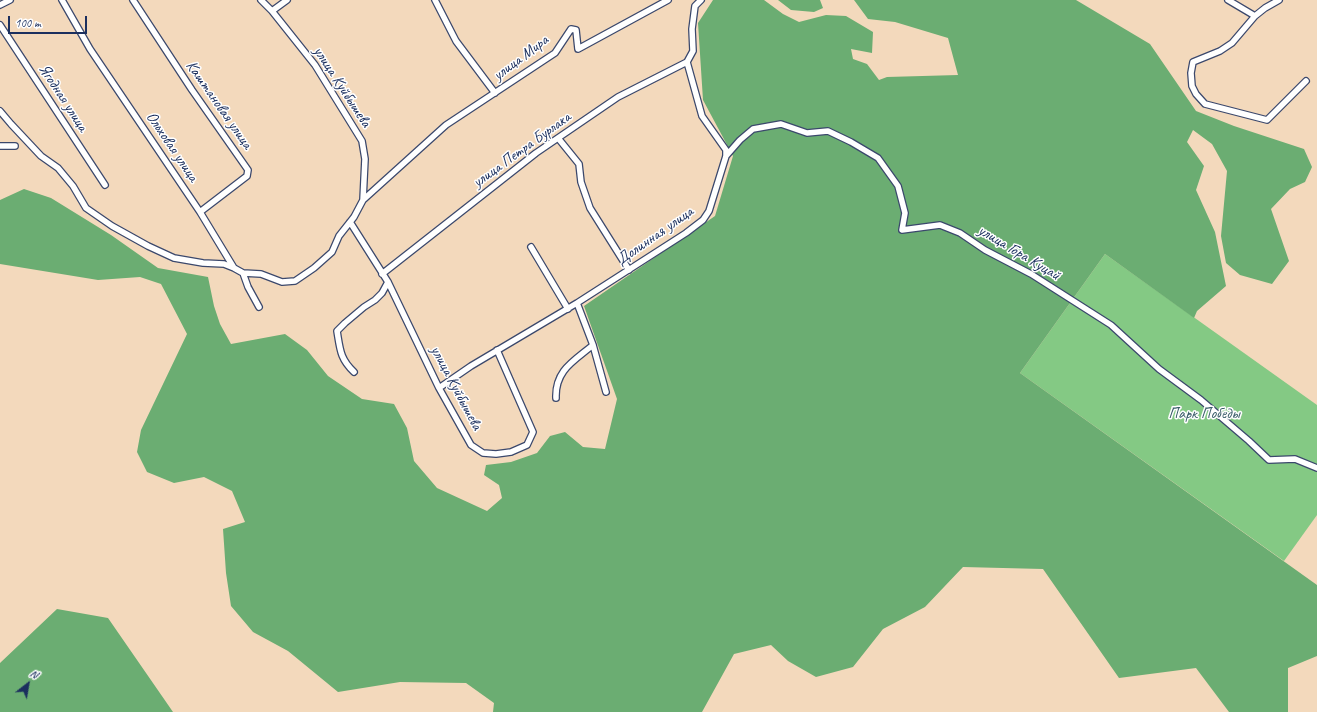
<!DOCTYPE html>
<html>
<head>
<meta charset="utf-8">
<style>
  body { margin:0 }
  #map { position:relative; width:1317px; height:712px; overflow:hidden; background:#f3d9bc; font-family:Caveat,sans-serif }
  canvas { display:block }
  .north { position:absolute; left:8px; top:664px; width:40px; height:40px; -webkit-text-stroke:3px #fff; paint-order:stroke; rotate:31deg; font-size:11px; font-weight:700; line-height:16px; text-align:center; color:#1b2f5e }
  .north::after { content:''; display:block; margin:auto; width:14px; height:18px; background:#1b2f5e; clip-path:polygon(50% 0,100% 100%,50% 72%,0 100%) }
  .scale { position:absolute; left:8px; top:16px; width:79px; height:18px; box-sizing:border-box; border:2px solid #1b2f5e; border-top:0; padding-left:5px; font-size:12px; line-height:14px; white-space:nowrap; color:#1b2f5e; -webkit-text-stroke:3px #fff; paint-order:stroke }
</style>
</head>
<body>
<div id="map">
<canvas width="1317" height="712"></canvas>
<div class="north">N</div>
<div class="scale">100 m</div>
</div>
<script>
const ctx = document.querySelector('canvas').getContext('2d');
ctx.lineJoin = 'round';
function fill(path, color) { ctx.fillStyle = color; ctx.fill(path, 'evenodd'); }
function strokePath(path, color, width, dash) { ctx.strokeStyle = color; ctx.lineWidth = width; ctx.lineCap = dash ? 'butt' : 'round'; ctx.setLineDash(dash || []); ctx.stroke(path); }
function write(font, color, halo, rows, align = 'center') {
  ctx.font = font + ' Caveat,sans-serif'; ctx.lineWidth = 3; ctx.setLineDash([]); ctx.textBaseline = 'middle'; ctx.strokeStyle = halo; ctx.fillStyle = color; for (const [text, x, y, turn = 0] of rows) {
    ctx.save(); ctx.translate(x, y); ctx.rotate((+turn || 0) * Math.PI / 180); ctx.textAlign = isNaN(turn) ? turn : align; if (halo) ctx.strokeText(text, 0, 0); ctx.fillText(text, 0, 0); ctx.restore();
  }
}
const green = new Path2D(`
  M 1105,254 L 1317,405 L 1317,515 L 1284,561 L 1020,373 Z`);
const forest = new Path2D(`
  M 713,0 L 764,0 L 783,14 L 799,22 L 826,15 L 846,16 L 873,32 L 872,53 L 851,49 L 853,59 L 867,64 L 879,80 L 887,77 L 958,75 L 948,38 L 895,22 L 868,19 L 854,0 L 1076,0 L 1150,44 L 1196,111 L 1234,126 L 1304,149 L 1312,167 L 1305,182 L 1290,189 L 1271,209 L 1289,261 L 1272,284 L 1240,275 L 1226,263 L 1221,236 L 1227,171 L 1212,144 L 1193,130 L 1187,142 L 1204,166 L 1196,190 L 1215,232 L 1226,286 L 1197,311 L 1194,318 L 1105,254 L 1020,373 L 1317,585 L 1317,656 L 1288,668 L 1288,712 L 1229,712 L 1196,668 L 1119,678 L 1043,569 L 963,567 L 925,607 L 883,629 L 853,667 L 816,677 L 788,661 L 771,645 L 734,654 L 702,712 L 493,712 L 494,703 L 466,683 L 400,682 L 338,692 L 288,651 L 253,632 L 231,606 L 226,573 L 223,529 L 245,522 L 232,491 L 204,477 L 174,483 L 147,472 L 137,452 L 141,430 L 187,334 L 161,284 L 140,277 L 98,280 L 0,264 L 0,200 L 24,189 L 51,198 L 111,235 L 158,268 L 208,277 L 214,306 L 220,324 L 231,344 L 285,334 L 307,350 L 328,376 L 362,399 L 394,404 L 407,428 L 414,461 L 437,488 L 487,511 L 502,498 L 499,485 L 484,475 L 486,465 L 511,462 L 537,453 L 550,436 L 565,432 L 583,447 L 605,449 L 617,399 L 584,306 L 715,216 L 733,156 L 703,100 L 698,23 Z
  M 778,0 L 820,0 L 823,8 L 814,12 L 791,10 Z
  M 57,609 L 108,618 L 173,712 L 0,712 L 0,663 Z`);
const minor = new Path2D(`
  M 62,0 L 90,49 L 200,212 L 234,268 L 243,273 L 248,287 L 259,307
  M 133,0 L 192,90 L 248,170 L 247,176 L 200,212
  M 435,0 L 456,41 L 495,93
  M 1228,0 L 1255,16
  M 1279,0 L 1265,8 L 1255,16 L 1232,43 L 1220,51 L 1193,62 L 1191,73 L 1192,86 L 1196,94 L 1205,104 L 1267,120 L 1306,81
  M 0,5 L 10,0
  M 272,11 L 287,0
  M 0,25 L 105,185
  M 0,111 L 11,124 L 41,156 L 58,168 L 73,186 L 86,208 L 112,226 L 148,246 L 174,258 L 203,263 L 224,264 L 234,268
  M 558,138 L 579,164 L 581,182 L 590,208 L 629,270
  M 0,146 L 15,146
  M 726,156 L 740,140 L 753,129 L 781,124 L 807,133 L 828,131 L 851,142 L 878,158 L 898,186 L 905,213 L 902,230 L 940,225 L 960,233 L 985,250 L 1031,274 L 1111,325 L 1159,369 L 1201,400 L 1249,441 L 1269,460 L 1295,459 L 1317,468
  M 363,200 L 446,125 L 555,53 L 571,29 L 576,30 L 578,49 L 668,0
  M 350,222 L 388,282 L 439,388 L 471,445 L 483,453 L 496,454 L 511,452 L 527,445 L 533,432 L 497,350
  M 531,247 L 568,309
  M 243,273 L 261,274 L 282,282 L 295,281 L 314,268 L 332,252 L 339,236 L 354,217 L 363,200 L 365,159 L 362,141 L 315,65 L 272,11 L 261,0
  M 382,274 L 536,153 L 618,97 L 687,62
  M 577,303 L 593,345 L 606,392
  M 354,372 C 340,359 340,349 337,331 L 345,323 L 364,307 L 375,300 L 382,293 L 388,282
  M 439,388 L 471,366 L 577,303 L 686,233 L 703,220 L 709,211 L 726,156 L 726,150 L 702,116 L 687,62 L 693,51 L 692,29 L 695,6 L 701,0
  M 556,398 C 555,370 574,361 593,345`);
const streetNames = [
  ["улица Мира",521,58,-37],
  ["улица Куйбышева",342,87,57],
  ["Ягодная улица",63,98,57],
  ["Каштановая улица",219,105,55],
  ["Ольховая улица",172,147,56],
  ["улица Петра Бурлака",522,150,-36],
  ["Долинная улица",655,236,-35],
  ["улица Гора Куцай",1019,253,31],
  ["улица Куйбышева",456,388,62]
];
const parkNames = [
  ["Парк Победы",1204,414]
];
fill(green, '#84c984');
fill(forest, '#6bad72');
strokePath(minor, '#3b486c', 8);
strokePath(minor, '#fff', 5.5);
write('16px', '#1b2f5e', '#fff', streetNames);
write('16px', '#3a5d69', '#fff', parkNames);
</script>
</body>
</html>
